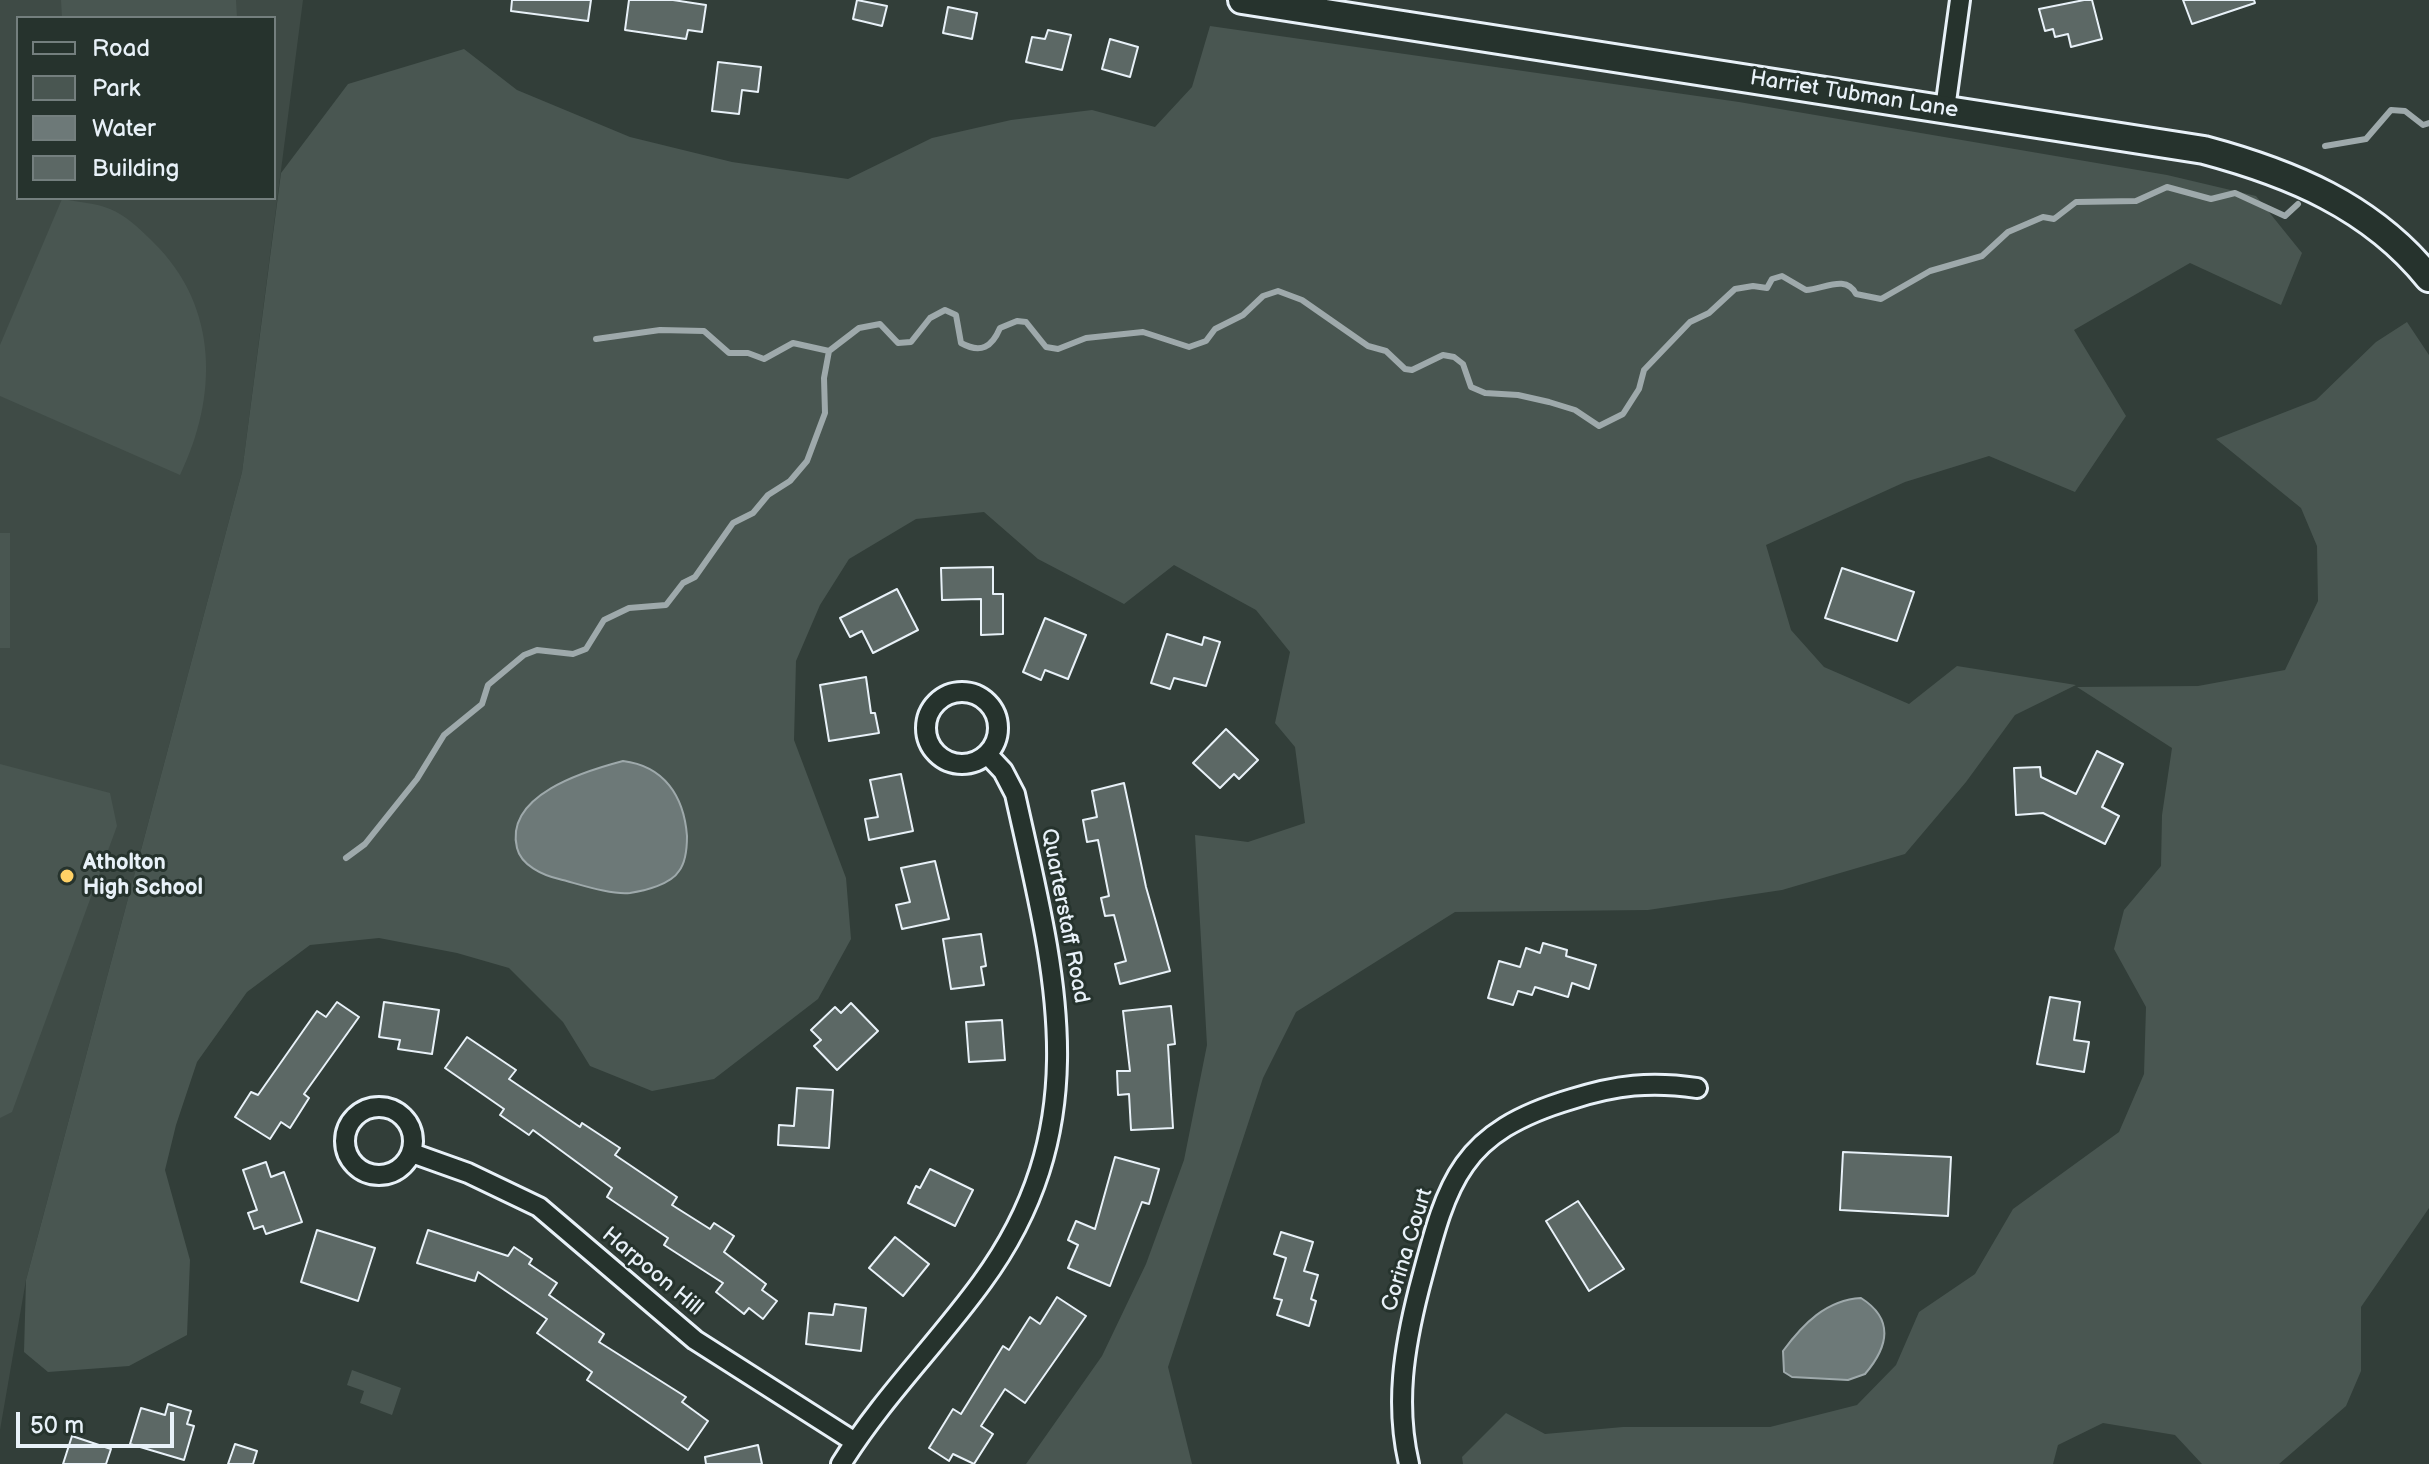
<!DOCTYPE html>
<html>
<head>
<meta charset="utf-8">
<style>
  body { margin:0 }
  #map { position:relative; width:2429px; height:1464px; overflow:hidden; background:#323e39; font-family:"Balsamiq Sans",sans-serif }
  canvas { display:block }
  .legend { position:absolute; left:16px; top:16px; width:260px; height:184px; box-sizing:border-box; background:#26332d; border:2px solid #747f7e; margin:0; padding:10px 14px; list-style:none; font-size:24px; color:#e8f1f8 }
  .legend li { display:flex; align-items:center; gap:16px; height:40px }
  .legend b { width:40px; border:2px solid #747f7e }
  .scale { position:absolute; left:16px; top:1412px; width:158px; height:36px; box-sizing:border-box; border:4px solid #e8f1f8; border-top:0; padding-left:10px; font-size:24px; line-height:28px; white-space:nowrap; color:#e8f1f8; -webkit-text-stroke:6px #26332d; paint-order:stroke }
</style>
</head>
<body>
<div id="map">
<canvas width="2429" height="1464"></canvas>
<ul class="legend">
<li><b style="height:10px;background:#26332d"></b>Road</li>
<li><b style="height:22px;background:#495651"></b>Park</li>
<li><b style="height:22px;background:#6d7978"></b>Water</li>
<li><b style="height:22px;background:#5c6865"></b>Building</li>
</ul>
<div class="scale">50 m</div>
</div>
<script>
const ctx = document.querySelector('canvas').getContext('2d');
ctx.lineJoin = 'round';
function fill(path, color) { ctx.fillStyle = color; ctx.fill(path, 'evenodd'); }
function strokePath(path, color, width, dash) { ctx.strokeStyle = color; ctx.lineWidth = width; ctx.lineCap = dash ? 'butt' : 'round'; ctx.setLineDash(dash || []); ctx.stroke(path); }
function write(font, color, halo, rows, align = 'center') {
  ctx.font = font + ' "Balsamiq Sans",sans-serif'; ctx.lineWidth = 6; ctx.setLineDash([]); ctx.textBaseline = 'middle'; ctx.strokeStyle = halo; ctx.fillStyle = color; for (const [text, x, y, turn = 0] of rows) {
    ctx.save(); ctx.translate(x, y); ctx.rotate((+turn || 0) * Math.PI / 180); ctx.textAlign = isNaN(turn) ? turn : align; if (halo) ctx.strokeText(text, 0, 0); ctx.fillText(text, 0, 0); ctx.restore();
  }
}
const built = new Path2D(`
  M 0,0 L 303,0 L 242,472 L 26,1280 L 0,1430 ZM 18,18 L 274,18 L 274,198 L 18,198 Z`);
const green = new Path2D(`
  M 61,0 L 236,0 L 237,18 L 62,18 Z
  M 1210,26 L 1739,102 L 2167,175 L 2256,196 L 2302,253 L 2281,305 L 2190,263 L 2074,330 L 2126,416 L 2075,492 L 1989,456 L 1905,482 L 1766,545 L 1791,630 L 1824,667 L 1909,704 L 1957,666 L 2076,685 L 2015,715 L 1966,782 L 1905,854 L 1782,890 L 1648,910 L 1455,912 L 1296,1012 L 1263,1078 L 1168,1367 L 1192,1464 L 1026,1464 L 1102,1356 L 1146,1264 L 1184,1160 L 1207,1045 L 1195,835 L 1248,842 L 1305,823 L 1295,747 L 1275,723 L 1290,652 L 1256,610 L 1174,565 L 1124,604 L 1038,559 L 984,512 L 916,519 L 849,559 L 820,605 L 796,661 L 794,740 L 846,878 L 851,939 L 818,999 L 714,1079 L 652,1091 L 590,1066 L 563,1022 L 509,968 L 457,953 L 379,938 L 310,945 L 247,992 L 197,1062 L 176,1125 L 165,1170 L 190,1260 L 187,1335 L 129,1366 L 48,1372 L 24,1352 L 26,1280 L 242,472 L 281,173 L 348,84 L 464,49 L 517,90 L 630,137 L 732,162 L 848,179 L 932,138 L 1011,120 L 1092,110 L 1155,127 L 1192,87 Z
  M 62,199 C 78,202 96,203 110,209 C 126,215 142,231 154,243 C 219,307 218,397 180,475 L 0,396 L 0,345 Z
  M 2407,322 L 2429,355 L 2429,1208 L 2361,1307 L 2361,1371 L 2346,1406 L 2279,1464 L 2202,1464 L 2175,1435 L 2103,1423 L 2058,1445 L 2053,1464 L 1463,1464 L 1462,1457 L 1506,1413 L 1545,1434 L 1623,1427 L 1770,1427 L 1857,1405 L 1896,1365 L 1919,1312 L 1975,1274 L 2013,1209 L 2119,1132 L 2144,1074 L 2146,1007 L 2114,949 L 2124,910 L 2161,866 L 2162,815 L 2172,748 L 2077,687 L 2198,686 L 2285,670 L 2318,601 L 2317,546 L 2301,508 L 2216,439 L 2316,400 L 2376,342 Z
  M 0,533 L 10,533 L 10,648 L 0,648 Z
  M 0,764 L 110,793 L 117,826 L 12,1112 L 0,1118 Z
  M 352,1370 L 401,1388 L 392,1415 L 360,1403 L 364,1391 L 347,1385 Z`);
const water = new Path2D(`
  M 623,761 C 664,766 684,796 687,836 C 687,847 686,862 679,871 C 671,884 645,891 630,893 C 610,895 579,884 559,879 C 542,875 521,865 517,848 C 504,795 585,771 623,761 Z
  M 1861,1298 C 1894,1319 1889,1346 1865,1374 L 1848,1380 L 1792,1377 L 1784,1372 L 1783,1351 C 1803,1324 1826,1300 1861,1298 Z`);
const stream = new Path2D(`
  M 2325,146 L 2366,139 L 2391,110 L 2405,111 L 2423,125 L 2429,123
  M 596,339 L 660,330 L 704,331 L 729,353 L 748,353 L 764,359 L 793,343 L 829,351 L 859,328 L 880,324 L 898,343 L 911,342 L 930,318 L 945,310 L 956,315 L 961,343 C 981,354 992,347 1000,328 L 1017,321 L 1026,322 L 1046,347 L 1058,349 L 1086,338 L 1143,332 L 1189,347 L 1206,341 L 1215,329 L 1243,315 L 1263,296 L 1278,291 L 1302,300 L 1368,346 L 1386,351 L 1405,369 L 1412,370 L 1443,355 L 1454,357 L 1463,364 L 1471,387 L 1485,393 L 1518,395 L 1549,402 L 1575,410 L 1599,426 L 1623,414 L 1639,389 L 1644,370 L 1690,322 L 1709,313 L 1735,289 L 1753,286 L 1767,288 L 1772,279 L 1782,276 L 1806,290 C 1824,289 1846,274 1856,294 L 1881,299 L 1930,271 L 1982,256 L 2008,232 L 2043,217 L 2054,219 L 2076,202 L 2136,201 L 2167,187 L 2211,199 L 2235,193 L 2285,216 L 2298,204
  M 346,858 L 365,844 L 417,779 L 444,735 L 482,704 L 488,685 L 524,655 L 537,650 L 573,654 L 586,649 L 604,620 L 629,608 L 666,605 L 683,583 L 695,577 L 733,523 L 753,513 L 768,495 L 790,481 L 807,461 L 825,413 L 824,378 L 829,351`);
const building = new Path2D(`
  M 512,0 L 591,0 L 588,21 L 511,11 Z
  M 629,0 L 673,0 L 706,5 L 702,32 L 688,30 L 686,39 L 625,30 Z
  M 857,0 L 887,6 L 882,26 L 853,19 Z
  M 2084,0 L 2092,0 L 2102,39 L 2071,47 L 2068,34 L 2055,37 L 2053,29 L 2045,31 L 2039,9 Z
  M 2183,0 L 2254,0 L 2255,3 L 2192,24 Z
  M 948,7 L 977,13 L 972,39 L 943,33 Z
  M 1048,30 L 1071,35 L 1062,70 L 1026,62 L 1032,37 L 1045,39 Z
  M 1110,39 L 1138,47 L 1130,77 L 1102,69 Z
  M 718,62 L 761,67 L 758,92 L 742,90 L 739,114 L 712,111 Z
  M 993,567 L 993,594 L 1003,594 L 1003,634 L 981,635 L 981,599 L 942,600 L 941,568 Z
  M 1842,568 L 1914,592 L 1897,641 L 1825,618 Z
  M 897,589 L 918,630 L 873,653 L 862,631 L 850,637 L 840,618 Z
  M 1045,618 L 1086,635 L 1068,679 L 1045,670 L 1041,680 L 1023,672 Z
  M 1167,634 L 1202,645 L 1204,637 L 1220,642 L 1206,686 L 1174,678 L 1170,689 L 1151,683 Z
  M 866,677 L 871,713 L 875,713 L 879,733 L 829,741 L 820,685 Z
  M 1226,729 L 1258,760 L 1239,779 L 1234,774 L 1220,788 L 1193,763 Z
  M 2097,751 L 2123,764 L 2102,807 L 2119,816 L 2105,844 L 2043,813 L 2016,815 L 2014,768 L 2040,767 L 2041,777 L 2076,794 Z
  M 901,774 L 913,831 L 869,840 L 865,819 L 878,817 L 870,780 Z
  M 1124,783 L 1146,887 L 1170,971 L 1120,984 L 1115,964 L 1126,961 L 1114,915 L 1105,916 L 1101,898 L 1109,896 L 1098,840 L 1087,842 L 1083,820 L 1097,817 L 1092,791 Z
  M 935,861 L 949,919 L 902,929 L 896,905 L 910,902 L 901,868 Z
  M 981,934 L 986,966 L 981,967 L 984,985 L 951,989 L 943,939 Z
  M 1543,943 L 1567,950 L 1566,956 L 1596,965 L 1589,989 L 1572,983 L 1568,997 L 1535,987 L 1532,995 L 1518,991 L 1513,1005 L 1488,998 L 1499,961 L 1520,967 L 1526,948 L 1540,953 Z
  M 2050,997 L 2080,1002 L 2074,1040 L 2089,1042 L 2084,1072 L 2037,1064 Z
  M 337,1002 L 359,1017 L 304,1094 L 309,1098 L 290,1128 L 281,1122 L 270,1139 L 235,1117 L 251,1092 L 258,1095 L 317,1011 L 326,1017 Z
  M 384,1002 L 439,1010 L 432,1054 L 398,1049 L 400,1040 L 379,1037 Z
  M 851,1003 L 878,1031 L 837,1070 L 814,1046 L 821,1040 L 811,1030 L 835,1007 L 841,1013 Z
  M 1171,1006 L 1175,1044 L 1168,1045 L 1173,1128 L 1131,1130 L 1129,1094 L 1118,1095 L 1117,1071 L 1130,1071 L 1123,1011 Z
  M 1002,1020 L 1005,1060 L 969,1062 L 966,1022 Z
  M 467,1037 L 516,1070 L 509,1079 L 580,1127 L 582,1123 L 620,1148 L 615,1155 L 677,1197 L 672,1205 L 710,1229 L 714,1223 L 734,1236 L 724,1252 L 766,1284 L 762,1290 L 777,1301 L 763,1319 L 749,1308 L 744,1314 L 716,1292 L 723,1283 L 664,1245 L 668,1238 L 607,1197 L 612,1188 L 533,1130 L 529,1135 L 500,1115 L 504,1109 L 445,1068 Z
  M 797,1088 L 833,1090 L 829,1148 L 778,1145 L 779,1125 L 794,1126 Z
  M 1843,1152 L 1951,1157 L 1948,1216 L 1840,1210 Z
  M 1115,1157 L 1159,1169 L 1149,1204 L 1142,1202 L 1110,1286 L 1068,1268 L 1078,1245 L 1068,1240 L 1076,1221 L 1095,1229 Z
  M 266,1162 L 271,1177 L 284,1172 L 302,1222 L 266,1234 L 263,1226 L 254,1229 L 248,1213 L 257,1210 L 243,1170 Z
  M 930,1169 L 973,1190 L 955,1226 L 908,1203 L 916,1186 L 920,1188 Z
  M 1578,1201 L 1624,1269 L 1589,1291 L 1546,1221 Z
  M 317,1230 L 375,1248 L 358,1301 L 301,1282 Z
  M 428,1230 L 508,1256 L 514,1247 L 532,1259 L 529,1264 L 557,1283 L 549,1295 L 604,1334 L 599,1342 L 686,1397 L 682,1402 L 708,1421 L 688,1450 L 587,1380 L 592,1372 L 537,1333 L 547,1319 L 478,1272 L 475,1281 L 417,1263 Z
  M 1281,1232 L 1313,1242 L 1304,1271 L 1318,1275 L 1311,1299 L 1316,1301 L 1309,1326 L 1277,1315 L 1282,1300 L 1274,1298 L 1286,1258 L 1274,1254 Z
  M 895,1237 L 929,1264 L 903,1296 L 869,1268 Z
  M 1057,1297 L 1086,1316 L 1025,1403 L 1005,1389 L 981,1426 L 993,1434 L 974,1464 L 953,1454 L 949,1461 L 929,1448 L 953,1409 L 961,1414 L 1003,1346 L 1009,1350 L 1030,1317 L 1040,1324 Z
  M 835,1304 L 866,1308 L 861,1351 L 806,1344 L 809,1313 L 833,1315 Z
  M 168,1404 L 191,1411 L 187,1424 L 194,1426 L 184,1460 L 130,1444 L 141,1408 L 165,1415 Z
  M 72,1436 L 111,1449 L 106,1464 L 63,1464 Z
  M 235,1444 L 257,1451 L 253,1464 L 228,1464 Z
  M 758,1445 L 762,1464 L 706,1464 L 705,1457 Z`);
const street = new Path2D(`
  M 1945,109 L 1960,0
  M926 728a36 36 0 1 1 72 0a36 36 0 1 1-72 0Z
  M345 1141a34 34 0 1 1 68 0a34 34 0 1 1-68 0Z
  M 412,1153 L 468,1173 L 539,1207 L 695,1340 L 855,1442
  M 841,1464 C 882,1398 937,1344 982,1282 C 1099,1122 1054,970 1015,794 L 1003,771 L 987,754
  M 1409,1464 C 1395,1404 1404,1348 1419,1289 C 1447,1183 1457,1133 1572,1099 C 1616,1085 1651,1081 1697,1088`);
const secondary = new Path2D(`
  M 1242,0 L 2204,150 C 2290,173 2371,206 2429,278`);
const markers = [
  [67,876,8,"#ffd166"]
];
const streetNames = [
  ["Harriet Tubman Lane",1854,95,9],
  ["Quarterstaff Road",1064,916,79],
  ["Corina Court",1408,1250,-73],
  ["Harpoon Hill",652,1272,40]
];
const poiNames = [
  ["Atholton",83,863],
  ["High School",83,888]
];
fill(built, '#3f4b46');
fill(green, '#495651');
fill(water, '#6d7978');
strokePath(water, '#9ea9ab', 2);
strokePath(stream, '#9ea9ab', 6);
fill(building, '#5c6865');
strokePath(building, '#e8f1f8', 2);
strokePath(street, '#e8f1f8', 24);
strokePath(secondary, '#e8f1f8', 32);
strokePath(street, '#26332d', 18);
strokePath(secondary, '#26332d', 26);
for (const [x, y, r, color] of markers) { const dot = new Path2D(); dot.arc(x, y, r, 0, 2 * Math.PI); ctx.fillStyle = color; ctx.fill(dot); strokePath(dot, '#26332d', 3); }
write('22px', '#e8f1f8', '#26332d', streetNames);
write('bold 22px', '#e8f1f8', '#26332d', poiNames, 'left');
</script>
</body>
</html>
